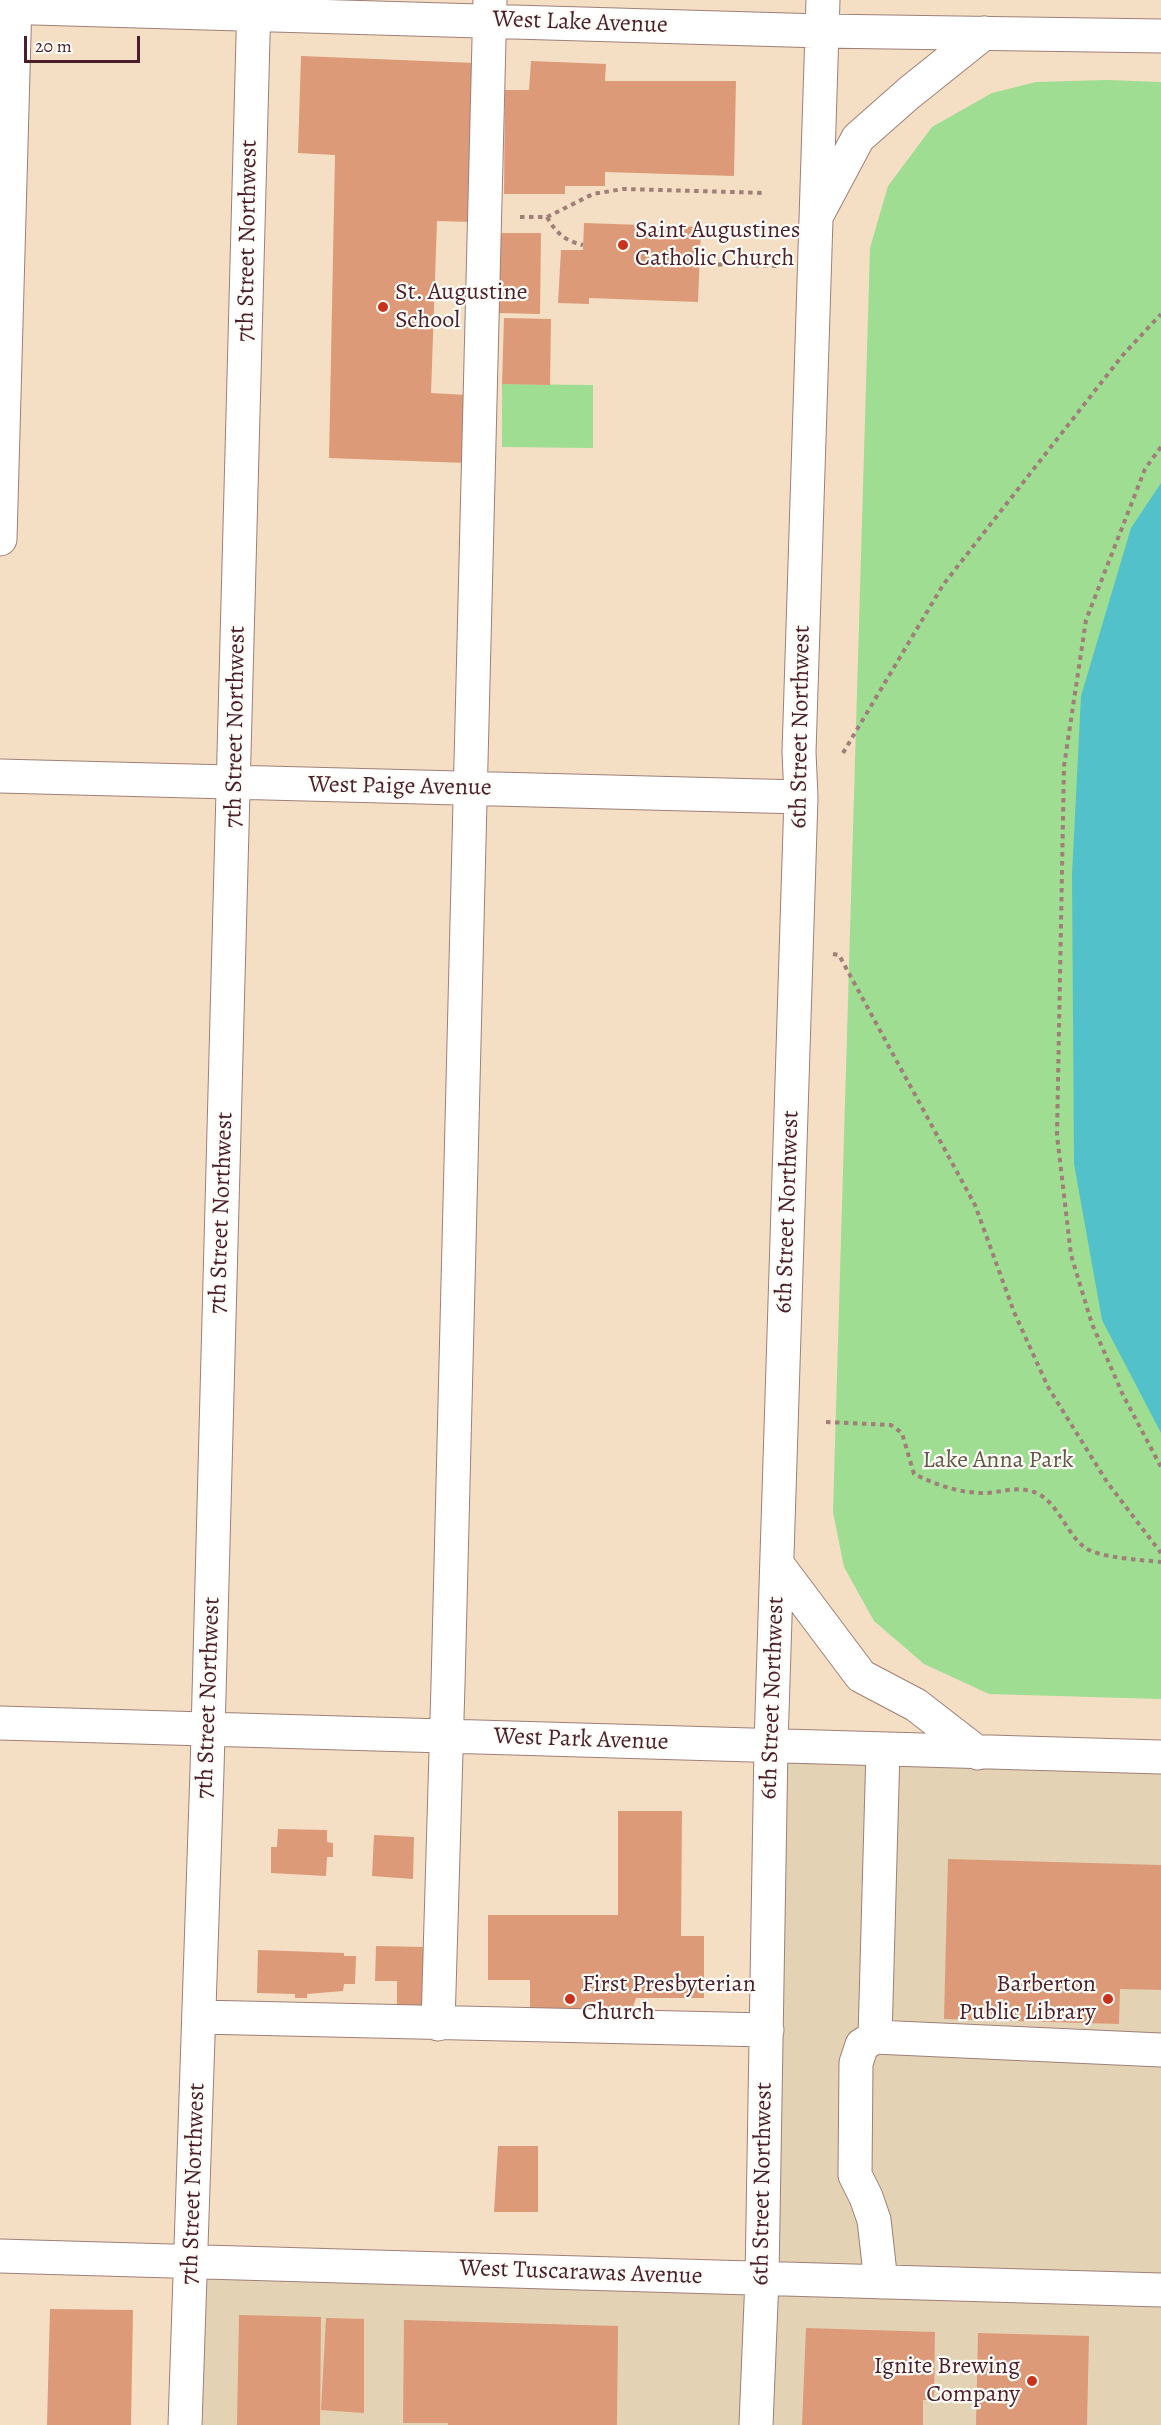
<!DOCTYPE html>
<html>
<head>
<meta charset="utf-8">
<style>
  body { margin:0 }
  #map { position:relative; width:1161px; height:2425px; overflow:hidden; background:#f4dfc4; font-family:Alegreya,serif }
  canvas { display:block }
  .scale { position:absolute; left:24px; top:36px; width:116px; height:27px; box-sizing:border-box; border:3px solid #4a1f2b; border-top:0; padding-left:8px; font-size:18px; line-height:21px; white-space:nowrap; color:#4a1f2b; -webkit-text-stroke:4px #fdfcf7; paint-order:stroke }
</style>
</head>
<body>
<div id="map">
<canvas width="1161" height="2425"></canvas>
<div class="scale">20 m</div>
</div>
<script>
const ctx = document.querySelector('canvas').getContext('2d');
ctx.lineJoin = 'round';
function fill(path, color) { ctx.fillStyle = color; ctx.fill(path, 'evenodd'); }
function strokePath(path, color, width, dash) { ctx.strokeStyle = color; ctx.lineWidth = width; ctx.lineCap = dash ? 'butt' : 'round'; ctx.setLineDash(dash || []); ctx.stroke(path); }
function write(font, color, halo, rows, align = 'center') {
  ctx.font = font + ' Alegreya,serif'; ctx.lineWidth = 4.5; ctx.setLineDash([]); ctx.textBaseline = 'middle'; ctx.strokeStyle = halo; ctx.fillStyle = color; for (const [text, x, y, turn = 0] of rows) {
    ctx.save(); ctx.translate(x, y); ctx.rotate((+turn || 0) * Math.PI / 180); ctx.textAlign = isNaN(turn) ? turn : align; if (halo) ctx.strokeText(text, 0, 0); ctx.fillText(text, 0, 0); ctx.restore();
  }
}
const built = new Path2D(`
  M 771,1745 L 1161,1757 L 1161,2425 L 185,2425 L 192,2261 L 762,2278 Z`);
const green = new Path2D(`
  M 1107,80 L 1161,82 L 1161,1699 L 989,1694 L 924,1664 L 874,1621 L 844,1567 L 833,1512 L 870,248 L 888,186 L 932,127 L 992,93 L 1036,82 Z
  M 502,384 L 593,385 L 593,448 L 502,447 Z`);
const water = new Path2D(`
  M 1161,483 L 1161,1433 L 1102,1320 L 1074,1164 L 1072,875 L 1081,696 L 1131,528 Z`);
const building = new Path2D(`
  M 301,56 L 475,63 L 473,222 L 437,221 L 431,393 L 467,395 L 466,463 L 329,458 L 335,155 L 298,153 Z
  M 531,61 L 606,64 L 605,81 L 736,81 L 734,176 L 605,172 L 605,186 L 565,186 L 565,194 L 504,194 L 505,90 L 529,90 Z
  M 584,223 L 701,227 L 698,302 L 589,298 L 589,304 L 558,303 L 561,250 L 583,250 Z
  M 501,233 L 541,233 L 540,314 L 499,313 Z
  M 504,318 L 551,319 L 550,385 L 502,384 Z
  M 618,1811 L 682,1811 L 681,1936 L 704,1936 L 704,1998 L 636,1998 L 632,2010 L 530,2010 L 530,1980 L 488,1980 L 488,1915 L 618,1915 Z
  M 278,1829 L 327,1830 L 327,1842 L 333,1843 L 333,1857 L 327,1857 L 326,1876 L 271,1873 L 271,1847 L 277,1847 Z
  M 374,1835 L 414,1837 L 413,1879 L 372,1876 Z
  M 948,1859 L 1161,1865 L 1161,1990 L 1120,1989 L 1119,2024 L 944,2019 Z
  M 376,1946 L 425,1947 L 424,2009 L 397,2009 L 397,1981 L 375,1981 Z
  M 258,1950 L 344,1953 L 344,1956 L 356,1956 L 355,1984 L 344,1984 L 343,1991 L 307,1994 L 307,1998 L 295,1998 L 295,1994 L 257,1993 Z
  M 498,2146 L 538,2146 L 538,2212 L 494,2212 Z
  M 50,2309 L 133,2310 L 131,2425 L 47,2425 Z
  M 239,2315 L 321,2317 L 320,2425 L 237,2425 Z
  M 326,2318 L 364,2319 L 364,2413 L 321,2410 Z
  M 404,2320 L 618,2326 L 617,2425 L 448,2425 L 448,2423 L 403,2423 Z
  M 806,2328 L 935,2332 L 934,2400 L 923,2400 L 923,2425 L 802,2425 Z
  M 978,2333 L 1089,2336 L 1087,2425 L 976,2425 Z`);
const path = new Path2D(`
  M 520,217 L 547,217 L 593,194 L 623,189 L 766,193
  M 547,217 C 556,233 565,241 583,245
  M 700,264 L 780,266
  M 1161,447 L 1145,469 L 1086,620 L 1064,766 L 1057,1135 L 1071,1255 L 1092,1324 L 1123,1395 L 1161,1467
  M 843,753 L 943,585 L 1122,356 L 1161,314
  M 833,954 L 839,955 L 975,1205 L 1014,1312 L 1048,1387 L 1107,1482 L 1161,1553
  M 826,1422 L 891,1425 L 902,1433 L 914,1474 C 935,1484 956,1492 980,1493 C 995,1494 1012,1487 1026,1490 C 1056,1494 1063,1530 1084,1547 C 1098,1558 1143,1560 1161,1562`);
const minor = new Path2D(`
  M 0,7 L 822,31 L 1161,36
  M 818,213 L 858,138 L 909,93 L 984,33
  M 0,539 L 15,0
  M 0,776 L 801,797
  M 777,1564 L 861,1676 L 916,1705 L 978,1753
  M 0,1723 L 1161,1757
  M 199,2017 L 767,2030
  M 438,2024 L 448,1684 L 490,0
  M 875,2037 L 883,1749
  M 0,2256 L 1161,2290
  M 881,2282 L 874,2220 L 866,2197 L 855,2175 L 856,2063 L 862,2045 L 875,2037 L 1161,2050
  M 185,2425 L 207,1770 L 254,0
  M 756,2425 L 762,2278 L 771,1745 L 801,797 L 799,752 L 823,0`);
const markers = [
  [623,245,6,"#c8321e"],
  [383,307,6,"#c8321e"],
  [570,1999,6,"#c8321e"],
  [1108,1999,6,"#c8321e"],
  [1032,2381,6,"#c8321e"]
];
const streetNames = [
  ["West Lake Avenue",580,23,2],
  ["7th Street Northwest",248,241,-89],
  ["7th Street Northwest",236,727,-89],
  ["6th Street Northwest",801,727,-89],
  ["West Paige Avenue",400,787,1],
  ["6th Street Northwest",788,1212,-88],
  ["7th Street Northwest",222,1213,-88],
  ["7th Street Northwest",209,1698,-88],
  ["6th Street Northwest",773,1698,-88],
  ["West Park Avenue",581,1740,2],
  ["7th Street Northwest",194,2184,-88],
  ["6th Street Northwest",763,2184,-89],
  ["West Tuscarawas Avenue",581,2273,2]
];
const poiNames = [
  ["Saint Augustines",635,231],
  ["Catholic Church",635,259],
  ["St. Augustine",395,293],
  ["School",395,321],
  ["First Presbyterian",582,1985],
  ["Church",582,2013],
  ["Barberton",1096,1985,"right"],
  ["Public Library",1096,2013,"right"],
  ["Ignite Brewing",1020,2367,"right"],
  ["Company",1020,2395,"right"]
];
const parkNames = [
  ["Lake Anna Park",998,1461]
];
fill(built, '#e3d2b4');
fill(green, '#9edd92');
fill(water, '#53c1ca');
fill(building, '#dc9a78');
strokePath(minor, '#9f7f78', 35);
strokePath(path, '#9f7f78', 4, [4.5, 4.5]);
strokePath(minor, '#fff', 33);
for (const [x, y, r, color] of markers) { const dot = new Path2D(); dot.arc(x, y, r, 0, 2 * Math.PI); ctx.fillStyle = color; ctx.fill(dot); strokePath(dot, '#fdfcf7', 2); }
write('24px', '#4a1f2b', '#fdfcf7', streetNames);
write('24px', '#4a1f2b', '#fdfcf7', poiNames, 'left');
write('24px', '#63584a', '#fdfcf7', parkNames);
</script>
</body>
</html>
